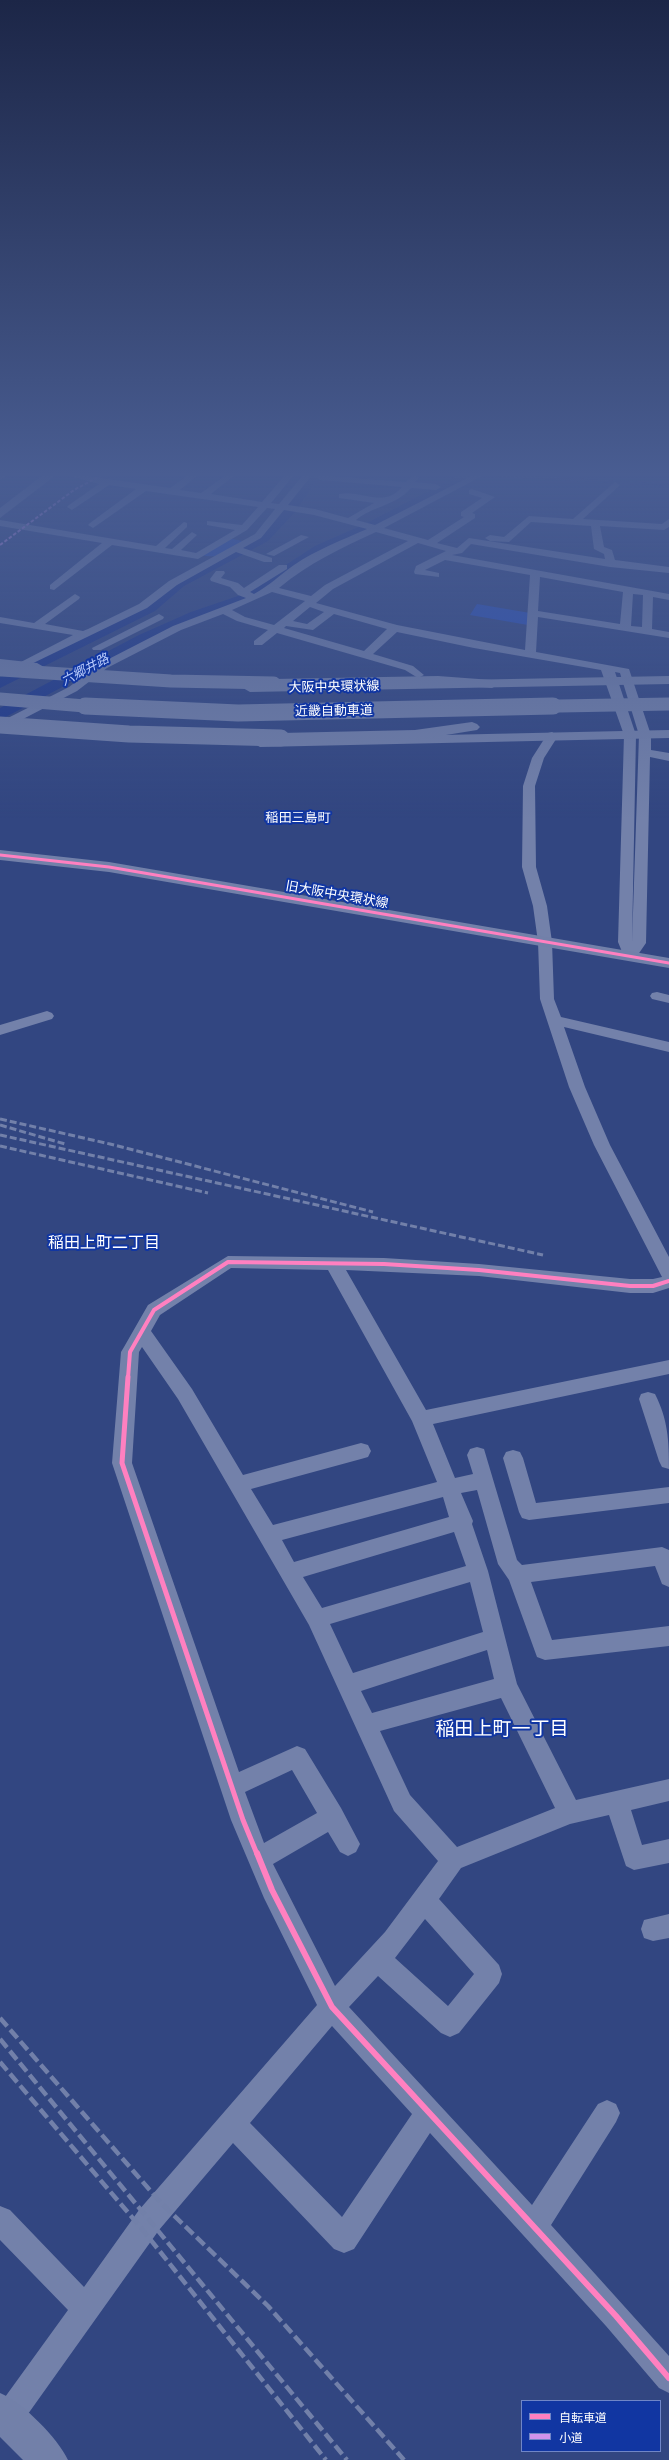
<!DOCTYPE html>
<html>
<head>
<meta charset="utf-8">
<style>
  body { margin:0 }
  #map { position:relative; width:669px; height:2460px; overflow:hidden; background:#324681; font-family:Mulish,"Noto Sans JP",sans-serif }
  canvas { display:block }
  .legend { position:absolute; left:521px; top:2400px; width:140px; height:52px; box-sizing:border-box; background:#1136a2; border:1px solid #7086c7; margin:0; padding:5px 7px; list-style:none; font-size:12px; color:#fff }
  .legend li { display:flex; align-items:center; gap:8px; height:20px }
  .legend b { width:20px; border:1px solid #7086c7 }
</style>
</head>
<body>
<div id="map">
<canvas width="669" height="2460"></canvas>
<ul class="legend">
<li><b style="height:5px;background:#ff80c0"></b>自転車道</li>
<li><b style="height:5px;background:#d193ec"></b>小道</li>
</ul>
</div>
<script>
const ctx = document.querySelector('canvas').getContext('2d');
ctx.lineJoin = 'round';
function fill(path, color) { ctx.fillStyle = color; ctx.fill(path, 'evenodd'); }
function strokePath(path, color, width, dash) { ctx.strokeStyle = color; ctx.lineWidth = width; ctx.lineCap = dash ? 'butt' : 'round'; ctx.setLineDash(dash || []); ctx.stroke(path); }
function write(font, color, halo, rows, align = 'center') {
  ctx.font = font + ' Mulish,"Noto Sans JP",sans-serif'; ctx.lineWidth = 4; ctx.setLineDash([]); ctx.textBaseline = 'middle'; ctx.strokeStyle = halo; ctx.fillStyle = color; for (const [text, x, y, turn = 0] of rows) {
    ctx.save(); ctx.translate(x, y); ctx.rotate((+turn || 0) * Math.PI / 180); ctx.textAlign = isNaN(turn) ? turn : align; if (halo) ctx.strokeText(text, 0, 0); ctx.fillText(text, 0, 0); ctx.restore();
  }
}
const green = new Path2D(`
  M 228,538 L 247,542 C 232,549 218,560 202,555 Z
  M 477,604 L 530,613 L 528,625 L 470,615 Z
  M 353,894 L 383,897 L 381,905 L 351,901 Z`);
const stream = new Path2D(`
  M 492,475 L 669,485`);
const river = new Path2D(`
  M 308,475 L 320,475 L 295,512 L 268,541 L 184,586 L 155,611 L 0,688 L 0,677 L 145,605 L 174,580 L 258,535 L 285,506 Z
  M 460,475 L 475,475 L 375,530 L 325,552 L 248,602 L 201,618 L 149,641 L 0,720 L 0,708 L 139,635 L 191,612 L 238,596 L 315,546 L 365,524 Z`);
const minor = new Path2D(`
  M 0,475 L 8,475 L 0,480 Z
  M 66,475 L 81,475 L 170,488 L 188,475 L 198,475 L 180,490 L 201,493 L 226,475 L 235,475 L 211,494 L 262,502 L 285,475 L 294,475 L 271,503 L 279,504 L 303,475 L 312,475 L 288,505 L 315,509 L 348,518 L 374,503 L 339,498 L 339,494 C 361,489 384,509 402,487 L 320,480 L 315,477 L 317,475 L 406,482 L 414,475 L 419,478 L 415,482 L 436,484 L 441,487 L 436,490 L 411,488 C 397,505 373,506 356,520 L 375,525 L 473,475 L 484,475 L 384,528 L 428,540 L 464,517 L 461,516 L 461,512 L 482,498 L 469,494 L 469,490 L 472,489 L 495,497 L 472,513 L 475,514 L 475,518 L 437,543 L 457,548 L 469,538 L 605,559 L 604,554 L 594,549 L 591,526 L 531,522 L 509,542 L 490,541 L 485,538 L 490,535 L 504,537 L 529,516 L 573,519 L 615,482 L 620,485 L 618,487 L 583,519 L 662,524 L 669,519 L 669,527 L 664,530 L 600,526 L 604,547 L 612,550 L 615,560 L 669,567 L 669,573 L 610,567 L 471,544 L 462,553 L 452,555 L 669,594 L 669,600 L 653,597 L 652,629 L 669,632 L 669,638 L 538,617 L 536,652 L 629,669 L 651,735 L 651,750 L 669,753 L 669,761 L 650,757 L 646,943 L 635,959 L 625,959 L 618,942 L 624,735 L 601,670 L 474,648 L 397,632 L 373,654 L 413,666 L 424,675 L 418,678 L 405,670 L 277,633 L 262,645 L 254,645 L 254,641 L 268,630 L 237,621 L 223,614 L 181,630 L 107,668 L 77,691 L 0,731 L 0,722 L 69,687 L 99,664 L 173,626 L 246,598 L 238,595 L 230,587 L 211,581 L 210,579 L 216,571 L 224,571 L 225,573 L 221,578 L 238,583 L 244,588 L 279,565 L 287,565 L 287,569 L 250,592 L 254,594 C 269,586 281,574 294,565 C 316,550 342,540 367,529 L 314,515 L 284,510 L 261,538 L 243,548 L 272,558 L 272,562 L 264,562 L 236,552 L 177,585 L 147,608 L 23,668 L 17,665 L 19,663 L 73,635 L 0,623 L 0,617 L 34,623 L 75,594 L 80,597 L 79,599 L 45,624 L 83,631 L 88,629 L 139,604 L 169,581 L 255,534 L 275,509 L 267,508 L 247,530 L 198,559 L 112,545 L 54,590 L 50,589 L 50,585 L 102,543 L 0,526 L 0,520 L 156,546 L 184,522 L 187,523 L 187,527 L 165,548 L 172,549 L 192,532 L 197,535 L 181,550 L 196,553 L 235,530 L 207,525 L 207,521 L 242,525 L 258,507 L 146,491 L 93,528 L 88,525 L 90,523 L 136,489 L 109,485 L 72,510 L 67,507 L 69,505 L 99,484 ZM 376,532 L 408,541 L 325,585 L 311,596 L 279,588 C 309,563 341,548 376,532 ZM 418,543 L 446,551 L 416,566 L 414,572 L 415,574 L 439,577 L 439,573 L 425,570 L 445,560 L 530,575 L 525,650 L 397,625 L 316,603 L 333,589 ZM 540,577 L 623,592 L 620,624 L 538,611 ZM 272,592 L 305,601 L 274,625 L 245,617 L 232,610 ZM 633,594 L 643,595 L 642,627 L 631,626 ZM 310,607 L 324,612 L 307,624 L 293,621 ZM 334,614 L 387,629 L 364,651 L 284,628 L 286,626 L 313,630 ZM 615,672 L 620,673 L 639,735 L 632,942 L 636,735 Z
  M 301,535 L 309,537 L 274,556 L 266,554 Z
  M 159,614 L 164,617 L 163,619 L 101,650 L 93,650 L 92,648 Z
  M 552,732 L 558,736 L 544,758 L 535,786 L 536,867 L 547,906 L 552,942 L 554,999 L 561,1017 L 669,1042 L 669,1052 L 564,1027 L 585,1087 L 610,1145 L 669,1257 L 669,1288 L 653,1293 L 630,1293 L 479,1276 L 346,1270 L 426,1410 L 669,1360 L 669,1374 L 433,1424 L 455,1478 L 473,1474 L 467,1455 L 470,1449 L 477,1447 L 484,1449 L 517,1560 L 522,1565 L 662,1547 L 669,1550 L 669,1587 L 662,1584 L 655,1566 L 531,1582 L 552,1640 L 669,1626 L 669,1646 L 545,1660 L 537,1657 L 509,1580 L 498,1564 L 477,1490 L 461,1493 L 473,1521 L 472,1524 L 488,1571 L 517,1684 L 576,1800 L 669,1779 L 669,1801 L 631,1810 L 642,1845 L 669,1839 L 669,1863 L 634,1870 L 626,1866 L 609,1815 L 570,1824 L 461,1868 L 439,1899 L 499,1965 L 502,1974 L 499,1983 L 459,2033 L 450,2037 L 441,2033 L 378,1976 L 349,2007 L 532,2205 L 598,2104 L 607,2100 L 616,2104 L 620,2113 L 616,2122 L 551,2225 L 669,2356 L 669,2393 L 659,2388 L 606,2326 L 430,2133 L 354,2249 L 344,2253 L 334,2249 L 233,2143 L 159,2230 L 18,2428 L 8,2433 L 0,2429 L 0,2404 L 68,2310 L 0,2240 L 0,2206 L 10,2210 L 84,2287 L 139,2210 L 317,2005 L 264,1898 L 231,1820 L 112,1463 L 121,1352 L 124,1347 L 148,1305 L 228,1256 L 384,1258 L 479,1264 L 630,1279 L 653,1279 L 662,1277 L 594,1145 L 569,1087 L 540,999 L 538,942 L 533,906 L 522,867 L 523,786 L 532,758 L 548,733 ZM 231,1268 L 328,1270 L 412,1421 L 437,1482 L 273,1525 L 251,1489 L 361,1459 L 368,1457 L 371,1451 L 368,1445 L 361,1443 L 243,1475 L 192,1389 L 151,1331 L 160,1315 ZM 142,1347 L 178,1399 L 309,1625 L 394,1811 L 438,1861 L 385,1932 L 335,1986 L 273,1864 L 328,1832 L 340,1852 L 348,1856 L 356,1852 L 360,1844 L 341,1808 L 305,1749 L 297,1746 L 239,1772 L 132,1463 L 139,1352 ZM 443,1497 L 449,1517 L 294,1562 L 282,1540 ZM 454,1532 L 466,1566 L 322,1608 L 303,1577 ZM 470,1582 L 483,1632 L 353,1673 L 330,1624 ZM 487,1650 L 494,1679 L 372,1713 L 361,1691 ZM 501,1698 L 555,1808 L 457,1847 L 410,1795 L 380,1731 ZM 292,1770 L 317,1813 L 264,1843 L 245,1792 ZM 425,1919 L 474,1974 L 448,2006 L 395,1958 ZM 332,2026 L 412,2114 L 342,2217 L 250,2123 Z
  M 657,992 L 669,995 L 669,1003 L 652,999 L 650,996 L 652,993 Z
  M 47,1011 L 52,1013 L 54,1016 L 52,1019 L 0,1035 L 0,1025 Z
  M 648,1392 L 655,1394 C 668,1420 669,1440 669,1469 L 662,1467 L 659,1461 L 639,1399 L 641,1394 Z
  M 513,1450 L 520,1452 L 523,1458 L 536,1503 L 669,1487 L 669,1503 L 529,1520 L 522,1518 L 519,1512 L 503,1458 L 506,1452 Z
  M 669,1914 L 669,1938 L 653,1941 L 644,1938 L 641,1929 L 644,1920 Z`);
const major = new Path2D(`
  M 43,475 L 56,475 L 0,518 L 0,508 Z
  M 0,659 L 37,663 L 44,667 L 37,671 L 0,667 Z
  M 669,676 L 669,684 L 250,692 L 243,688 L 250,684 Z
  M 669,730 L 669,738 L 260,747 L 253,743 L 260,739 Z
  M 0,850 L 109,862 L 669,958 L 669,968 L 109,872 L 0,860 Z
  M 0,2393 C 22,2402 58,2438 68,2460 L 23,2460 L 0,2437 Z`);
const highway = new Path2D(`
  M 438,676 L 492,680 L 499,684 L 492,688 L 438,684 L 274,687 L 267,683 L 274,679 Z
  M 472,722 L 477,724 L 480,727 L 477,730 L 415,740 L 281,743 L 273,738 L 281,733 L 415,730 Z`);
const railFar1 = new Path2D(`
  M 0,1119 L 110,1144 L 373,1212
  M 0,1125 L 65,1144
  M 0,1135 L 543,1255
  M 0,1146 L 208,1193`);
const rail = new Path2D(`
  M 0,2018 L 162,2204 L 268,2306 L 404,2460
  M 0,2039 L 347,2460
  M 0,2062 L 142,2229 L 326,2460`);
const highwayBridgeFar1 = new Path2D(`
  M 2,670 L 171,681 L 274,683
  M 0,699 L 97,707
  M 505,707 L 669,704`);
const highwayBridge = new Path2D(`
  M 85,706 L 238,713 L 553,706
  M 0,725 L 129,734 L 281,738`);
const quiet = new Path2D(`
  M 0,545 L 74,490 L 102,475`);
const cyclewayFar3 = new Path2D(`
  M 0,855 L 109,867 L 669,963`);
const cyclewayFar2 = new Path2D(`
  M 128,1378 L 130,1352 L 154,1310 L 228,1262 L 384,1264 L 479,1270 L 630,1286 L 653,1286 L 669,1281`);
const cyclewayFar1 = new Path2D(`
  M 128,1377 L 122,1463 L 243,1820 L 257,1854`);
const cycleway = new Path2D(`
  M 257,1853 L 272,1890 L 332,2007 L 616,2316 L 669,2378`);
const farWaternames = [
  ["六郷井路",85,670,-28]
];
const farStreetnames = [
  ["大阪中央環状線",334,687,-1],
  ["近畿自動車道",334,711,-1],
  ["旧大阪中央環状線",337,895,10]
];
const farNeighbourhoodnames = [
  ["稲田三島町",298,818]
];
const neighbourhoodNames = [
  ["稲田上町二丁目",104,1243]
];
const nearNeighbourhoodnames = [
  ["稲田上町一丁目",502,1729]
];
fill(green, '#294fb8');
strokePath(stream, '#1d3789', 2.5);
fill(river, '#1d3789');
fill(minor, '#7381aa');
fill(major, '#7280a9');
fill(highway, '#7280a9');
strokePath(railFar1, '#7280a9', 3, [7, 3]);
strokePath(rail, '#7280a9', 4.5, [11, 4.5]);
strokePath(highwayBridgeFar1, '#7280a9', 13);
strokePath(highwayBridge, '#7280a9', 17);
strokePath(quiet, '#d193ec', 2, [3.5, 2]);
strokePath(cyclewayFar3, '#ff80c0', 3);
strokePath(cyclewayFar2, '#ff80c0', 4);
strokePath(cyclewayFar1, '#ff80c0', 5);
strokePath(cycleway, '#ff80c0', 6);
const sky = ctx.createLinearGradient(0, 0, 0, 819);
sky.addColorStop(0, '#1c2647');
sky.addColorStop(0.58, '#495d92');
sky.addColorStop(1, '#495d9200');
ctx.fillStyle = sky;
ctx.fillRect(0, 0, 669, 819);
write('italic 13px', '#b8cafb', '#1136a2', farWaternames);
write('13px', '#fff', '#1136a2', farStreetnames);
write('13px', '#fff', '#1136a2', farNeighbourhoodnames);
write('16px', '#fff', '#1136a2', neighbourhoodNames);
write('19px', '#fff', '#1136a2', nearNeighbourhoodnames);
</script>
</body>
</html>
